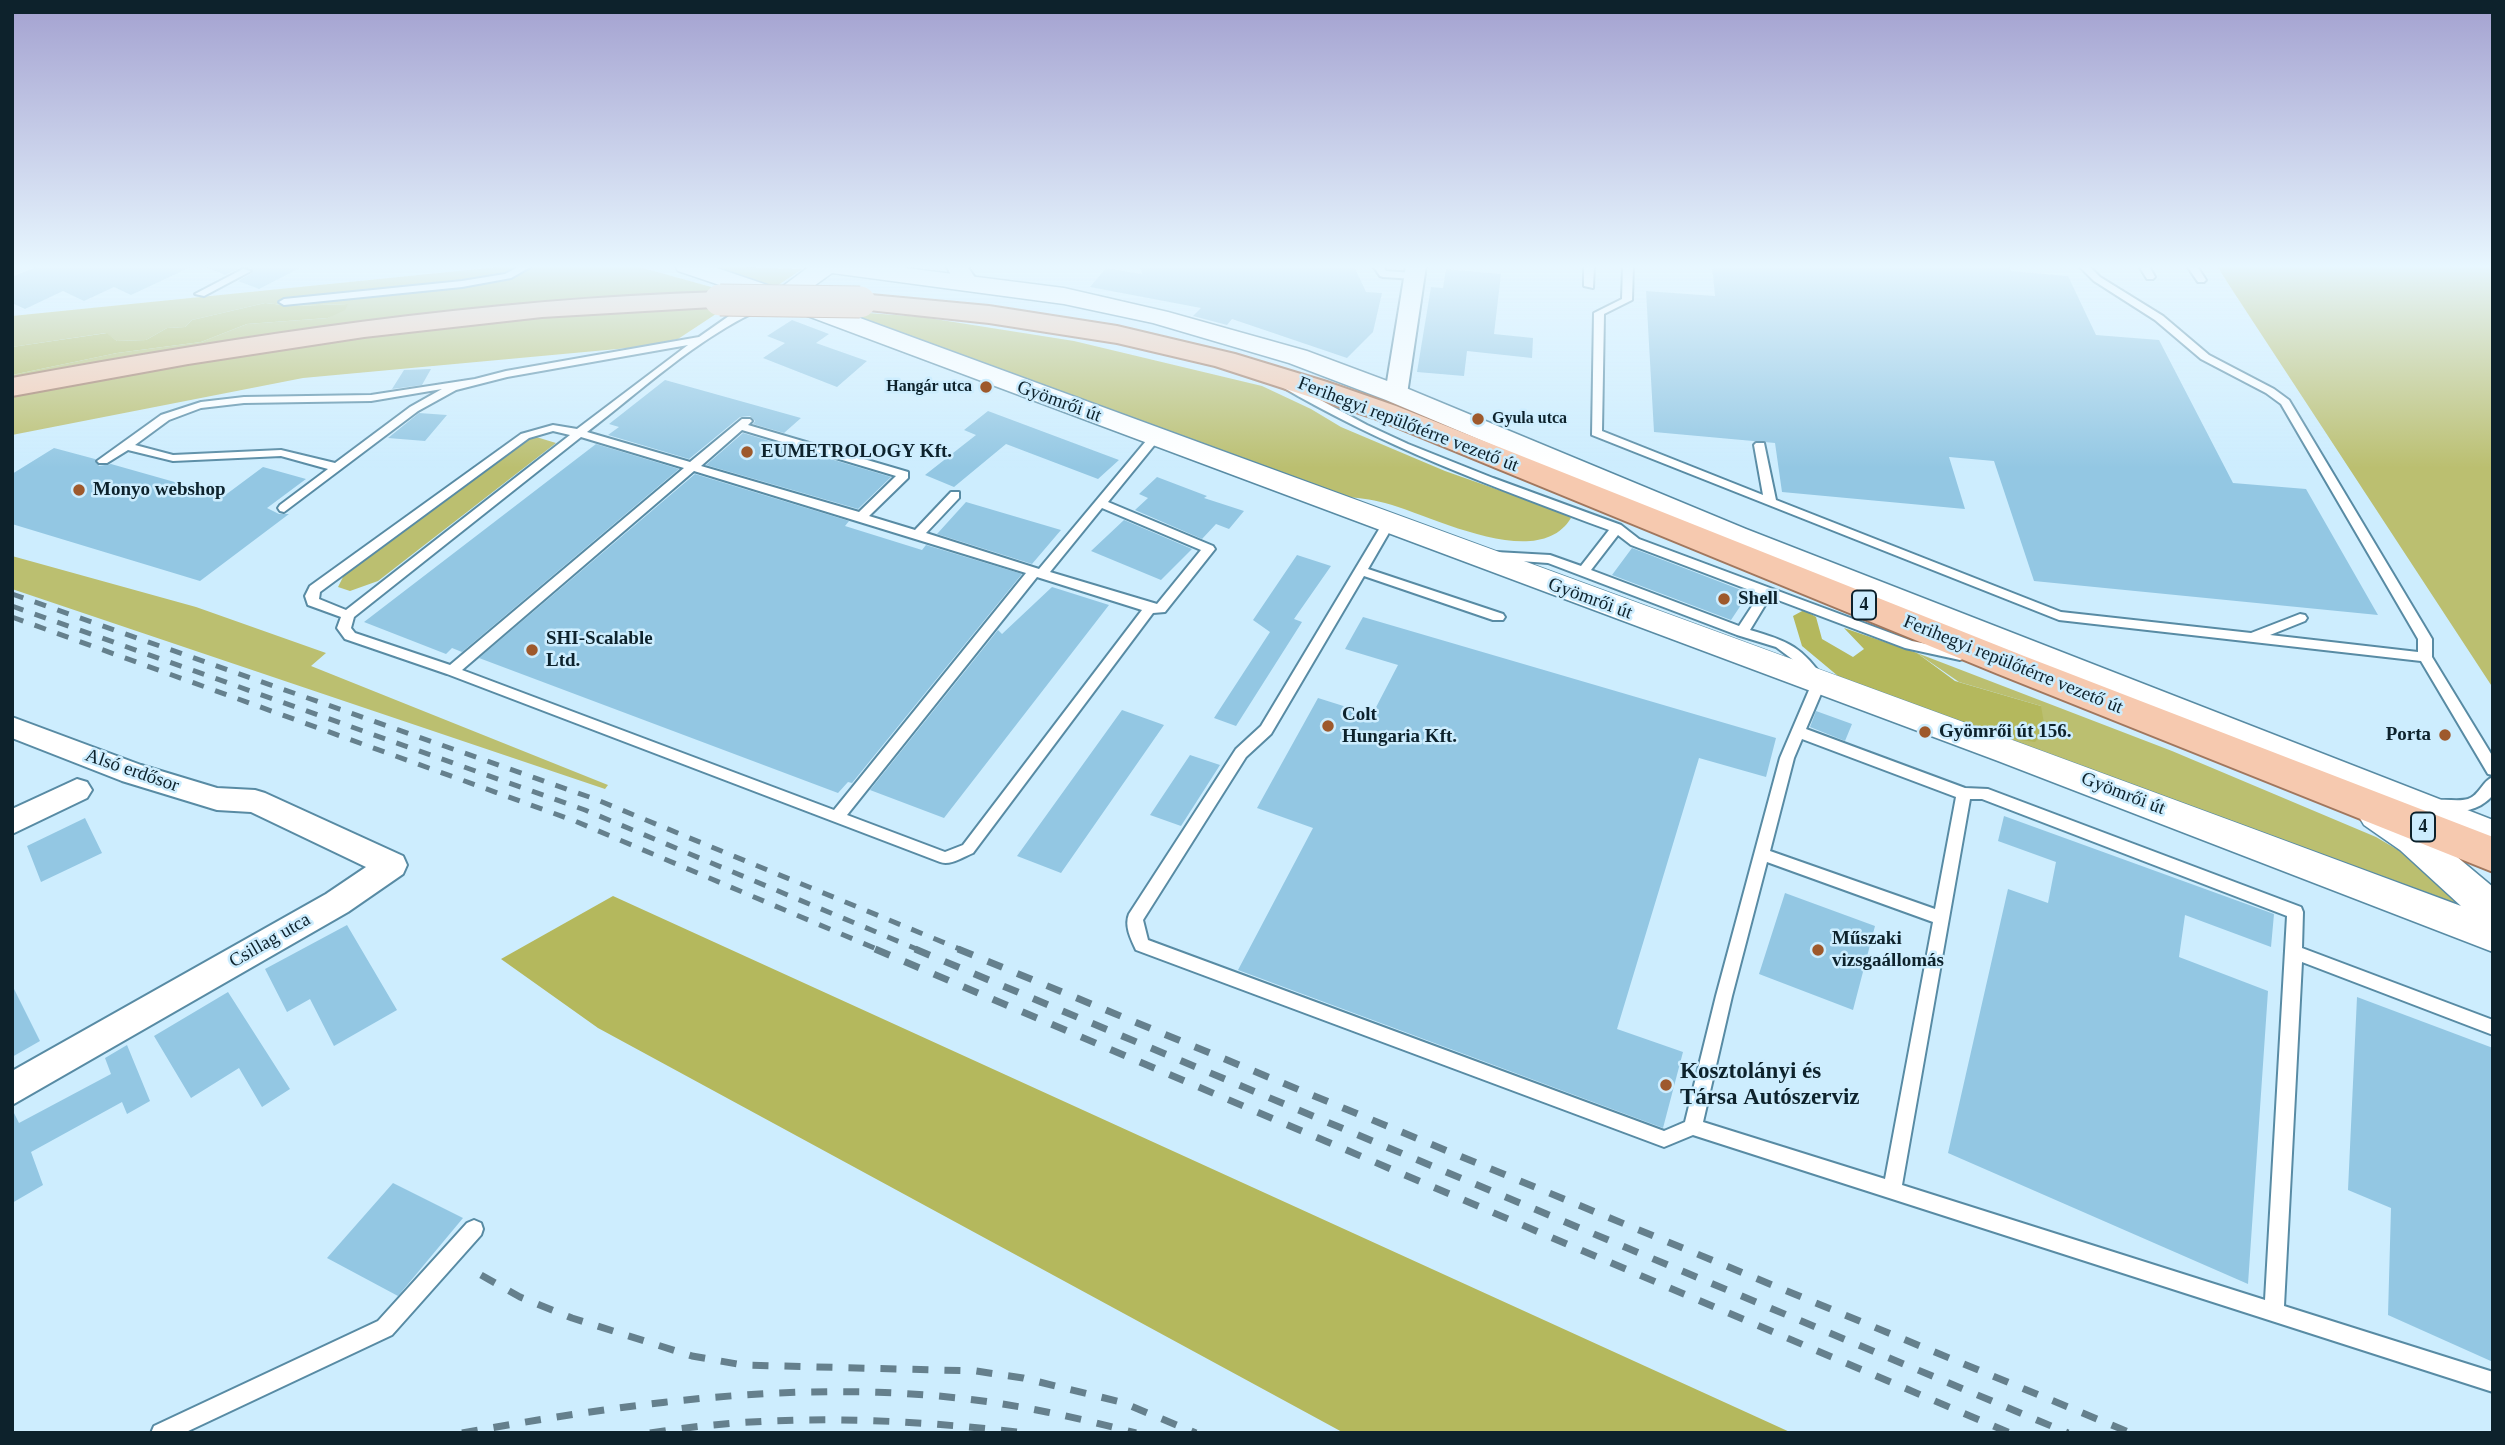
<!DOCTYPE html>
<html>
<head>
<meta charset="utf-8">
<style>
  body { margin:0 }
  #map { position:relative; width:2505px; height:1445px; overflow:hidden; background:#cdedfe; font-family:Georgia,serif }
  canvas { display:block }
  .frame { position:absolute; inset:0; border:14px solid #0d222c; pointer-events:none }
</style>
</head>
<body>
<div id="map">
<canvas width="2505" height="1445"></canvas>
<div class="frame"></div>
</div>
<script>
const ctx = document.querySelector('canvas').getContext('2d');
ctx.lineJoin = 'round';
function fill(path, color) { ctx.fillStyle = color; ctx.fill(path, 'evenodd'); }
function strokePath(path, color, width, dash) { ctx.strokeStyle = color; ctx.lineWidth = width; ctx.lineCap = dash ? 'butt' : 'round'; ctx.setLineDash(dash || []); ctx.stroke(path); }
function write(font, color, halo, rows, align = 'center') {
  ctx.font = font + ' Georgia,serif'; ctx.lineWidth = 5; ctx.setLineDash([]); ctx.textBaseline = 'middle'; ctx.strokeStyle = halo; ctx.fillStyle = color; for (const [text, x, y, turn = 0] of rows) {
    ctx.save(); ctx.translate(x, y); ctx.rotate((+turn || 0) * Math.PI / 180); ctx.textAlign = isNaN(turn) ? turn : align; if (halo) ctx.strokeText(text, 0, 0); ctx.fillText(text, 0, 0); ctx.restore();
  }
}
const green = new Path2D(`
  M 508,266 L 636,266 L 740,295 L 722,310 L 678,339 L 639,347 L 303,378 L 12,435 L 12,375 L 117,353 L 201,342 L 247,324 L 328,318 L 347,304 L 293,306 L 265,303 L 192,320 L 185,327 L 167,328 L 146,340 L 117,341 L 106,333 L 12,347 L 12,316 Z
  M 708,266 L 802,269 L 774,288 Z
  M 2217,266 L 2493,266 L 2493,688 L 2231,288 Z
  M 855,312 L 922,317 L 1074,341 L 1262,386 L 1311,409 L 1341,427 L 1445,471 L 1564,513 L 1571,518 C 1538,573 1431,515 1385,503 C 1371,499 1356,498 1342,496 L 840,313 Z
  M 533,436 L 556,443 L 378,581 L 350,591 L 338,587 L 344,575 Z
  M 12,556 L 196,607 L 326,653 L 311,666 L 608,785 L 605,789 L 12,589 Z
  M 1917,653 L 2172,751 L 2376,837 L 2415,860 L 2443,885 L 2470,915 L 1998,737 L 2041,706 L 1959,682 Z`);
const forest = new Path2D(`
  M 265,303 L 293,306 L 348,304 L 345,310 L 328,318 L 247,324 L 201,342 L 117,353 L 12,375 L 12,347 L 107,333 L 117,341 L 146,340 L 167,328 L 185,327 L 192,320 Z
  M 1804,610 L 1816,617 L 1822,639 L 1853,657 L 1864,649 L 1844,628 L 1917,653 L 1955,681 L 2041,706 L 2045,729 L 2035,742 L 1998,737 L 1838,676 L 1802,646 L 1793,616 Z
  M 613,896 L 1792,1433 L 1344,1433 L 598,1028 L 501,959 Z`);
const building = new Path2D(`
  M 38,266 L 193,266 L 131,295 L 114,287 L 84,301 L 63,291 L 25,309 L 12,303 L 12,277 Z
  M 204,266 L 304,266 L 259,289 L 238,281 L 252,273 L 252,268 L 242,267 L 225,275 Z
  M 1140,266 L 1354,266 L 1366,292 L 1382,293 L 1373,332 L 1347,358 L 1232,319 L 1227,325 L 1193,316 L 1201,308 L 1090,287 L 1106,268 L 1142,274 Z
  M 1712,266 L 2009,266 L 2011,271 L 2068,276 L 2096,335 L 2159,340 L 2233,483 L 2306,489 L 2378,615 L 2034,581 L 1994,461 L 1949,457 L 1965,509 L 1782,492 L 1775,443 L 1654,432 L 1646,291 L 1715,296 Z
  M 1446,269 L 1501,274 L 1494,334 L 1533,338 L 1532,358 L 1467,351 L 1464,376 L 1417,372 L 1431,287 L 1443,288 Z
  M 792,320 L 829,334 L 816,343 L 867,361 L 837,387 L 763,358 L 785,343 L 767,336 Z
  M 431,369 L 422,385 L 392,389 L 404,370 Z
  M 665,380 L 801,418 L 784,433 L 753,424 L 755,421 L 750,416 L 740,417 L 689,459 L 608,435 L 619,427 L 609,424 Z
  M 988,411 L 1119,460 L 1098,479 L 1006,444 L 954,487 L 925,475 L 976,435 L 964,430 Z
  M 419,413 L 447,415 L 425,441 L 388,438 Z
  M 743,433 L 891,477 L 858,509 L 706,465 Z
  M 596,444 L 679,469 L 462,652 L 452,648 L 446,654 L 364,622 Z
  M 54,448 L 95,459 L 99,466 L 111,464 L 224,496 L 263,467 L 306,479 L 267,508 L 279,514 L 289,514 L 200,581 L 12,524 L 12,474 Z
  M 695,474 L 849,521 L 845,526 L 922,550 L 926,545 L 1022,574 L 852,783 L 848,782 L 838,793 L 479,658 Z
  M 1157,477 L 1207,496 L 1204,498 L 1244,511 L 1229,529 L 1216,524 L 1202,539 L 1135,510 L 1148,498 L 1139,494 Z
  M 966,502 L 1061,530 L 1032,564 L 937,534 Z
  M 1124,520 L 1192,549 L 1161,580 L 1091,551 Z
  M 1632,548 L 1749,593 L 1731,620 L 1612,575 Z
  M 1297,555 L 1331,566 L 1294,619 L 1302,622 L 1236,726 L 1214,718 L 1270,632 L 1253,620 Z
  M 1052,587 L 1109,605 L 944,818 L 870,790 L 998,630 L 1002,634 Z
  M 1363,617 L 1776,738 L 1766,777 L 1699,758 L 1617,1029 L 1683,1052 L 1663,1128 L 1238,970 L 1313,828 L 1257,808 L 1318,698 L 1372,715 L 1398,665 L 1345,649 Z
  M 1122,710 L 1164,725 L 1061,873 L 1017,856 Z
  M 1816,711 L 1852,724 L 1845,741 L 1810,727 Z
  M 1190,755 L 1220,765 L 1181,826 L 1150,815 Z
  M 2004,816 L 2274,914 L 2271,947 L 2185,915 L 2179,957 L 2268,991 L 2248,1284 L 1948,1153 L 2008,889 L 2048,903 L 2056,862 L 1998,841 Z
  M 85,818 L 102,853 L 41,882 L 27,846 Z
  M 1785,893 L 1875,926 L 1853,1010 L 1759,974 Z
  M 347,925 L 397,1010 L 334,1046 L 310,999 L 287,1012 L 265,969 Z
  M 12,985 L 40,1041 L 12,1057 Z
  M 228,992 L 290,1089 L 262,1107 L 239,1068 L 191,1098 L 154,1036 Z
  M 2357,997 L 2493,1048 L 2493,1362 L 2388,1315 L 2391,1208 L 2348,1190 Z
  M 127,1045 L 150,1101 L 127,1114 L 122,1102 L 31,1152 L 43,1185 L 12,1203 L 12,1109 L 19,1123 L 111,1074 L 105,1058 Z
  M 393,1183 L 463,1218 L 398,1296 L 327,1258 Z`);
const service = new Path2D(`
  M 520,266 L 532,266 L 511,278 L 462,287 L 284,305 L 279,302 L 284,299 L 462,281 L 505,274 Z
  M 1373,266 L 1383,266 L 1386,271 L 1414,273 L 1419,276 L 1414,279 L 1383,277 L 1380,276 Z
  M 1584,266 L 1594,266 L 1593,288 L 1584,286 Z
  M 1623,266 L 1633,266 L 1632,300 L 1604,314 L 1602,431 L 1763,495 L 1754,445 L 1756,443 L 1764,443 L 1776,500 L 2061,612 L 2251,633 L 2300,614 L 2305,615 L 2307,618 L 2305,621 L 2270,635 L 2418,652 L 2418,639 L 2281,404 L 2266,393 L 2201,359 L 2155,320 L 2094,281 L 2079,266 L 2089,266 L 2100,277 L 2163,316 L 2209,355 L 2274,389 L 2289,400 L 2432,639 L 2432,657 L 2493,757 L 2493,775 L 2488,774 L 2421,661 L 2059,620 L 1592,435 L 1594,313 L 1622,299 Z
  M 2139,266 L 2149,266 L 2155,277 L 2153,279 L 2147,279 Z
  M 2187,266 L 2197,266 L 2206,280 L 2204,282 L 2198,282 Z
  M 243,269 L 251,271 L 204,296 L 195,294 Z
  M 755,305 L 760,308 L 759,310 C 696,339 642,390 587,432 L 690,462 L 742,419 L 750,419 L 752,421 L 748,425 L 908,472 L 908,478 L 869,516 L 915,530 L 951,492 L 959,492 L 959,498 L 926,533 L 1039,569 L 1151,435 L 1155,434 L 1161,437 L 1108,502 L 1213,546 L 1215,549 L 1165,612 L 1153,613 L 973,853 C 963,857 950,866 940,862 L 447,674 L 345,639 L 337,628 L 341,617 L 308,605 L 305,596 L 310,586 L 521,434 L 553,425 L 577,429 L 688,345 L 507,377 L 456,390 L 418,411 L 284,512 L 280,511 L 278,508 L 280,505 L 328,469 L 281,456 L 173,461 L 128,450 L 107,463 L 99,463 L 97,461 L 161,415 L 201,402 L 244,397 L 371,395 L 475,379 L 506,371 L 699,337 L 729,316 ZM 442,389 L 410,407 L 335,463 L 281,450 L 173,455 L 135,445 L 169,420 L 201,408 L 244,403 L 371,401 ZM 742,430 L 896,476 L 859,512 L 701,466 ZM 553,431 L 570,435 L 346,610 L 319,599 L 320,592 L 529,438 ZM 581,437 L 684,468 L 450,665 L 355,633 L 351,628 L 354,617 ZM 694,471 L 1026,573 L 834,810 L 462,670 ZM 1102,508 L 1201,550 L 1157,604 L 1050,572 ZM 1037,577 L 1142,610 L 963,845 L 945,852 L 847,815 Z
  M 1283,380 L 1367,425 L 1408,444 L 1493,478 L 1621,525 L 1639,539 L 1912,641 L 1965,652 L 1967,655 L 1965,658 L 1960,660 L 1905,648 L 1770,597 L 1750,630 C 1788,641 1803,647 1826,682 L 1806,729 L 1965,788 L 1988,789 L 2301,907 L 2303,912 L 2302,948 L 2493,1020 L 2493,1035 L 2302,962 L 2284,1306 L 2493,1372 L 2493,1392 L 1693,1135 L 1664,1147 L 1136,950 C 1131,939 1124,926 1129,914 L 1236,749 L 1261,726 L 1384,521 L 1392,521 L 1394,524 L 1368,569 L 1503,614 L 1505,617 L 1503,620 L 1493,620 L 1364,576 L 1271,734 L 1246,757 L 1143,920 L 1148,940 L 1664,1131 L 1685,1122 L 1716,996 L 1780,758 L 1812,683 L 1792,659 L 1776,647 L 1737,635 L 1548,563 L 1492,559 L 1490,556 L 1496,552 L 1550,555 L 1581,566 L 1609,530 C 1496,488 1384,447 1279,385 L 1279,381 ZM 1618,535 L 1631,545 L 1760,594 L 1739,626 L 1591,570 ZM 1802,739 L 1956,797 L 1935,909 L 1770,851 L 1794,758 ZM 1970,799 L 1982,799 L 2287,916 L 2265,1300 L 1902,1185 ZM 1767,862 L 1933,922 L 1885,1179 L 1703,1122 L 1732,996 Z
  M 2493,777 L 2493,795 C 2479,812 2455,815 2434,809 L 2432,805 L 2434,801 C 2445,798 2457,802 2468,799 C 2480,795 2482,781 2493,777 Z
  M 474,1220 L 481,1223 L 483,1229 L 481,1235 L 392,1335 L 184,1433 L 151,1433 L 154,1426 L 378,1321 L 467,1223 Z`);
const minor = new Path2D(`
  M 947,266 L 967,266 L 978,282 L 975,286 C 961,290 951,279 947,266 Z
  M 1406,266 L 1426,266 L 1407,394 L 1404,399 L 1388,399 L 1385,394 Z
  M 12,717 L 141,765 L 217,788 L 255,790 L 265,793 L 403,856 L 407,865 L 403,874 L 348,912 L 12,1105 L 12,1071 L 326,894 L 366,867 L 251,812 L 217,810 L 122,781 L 12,738 Z
  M 77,779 L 87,782 L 92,790 L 87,798 L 12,834 L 12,809 Z`);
const tertiary = new Path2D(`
  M 675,266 L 711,266 L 779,289 L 810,266 L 890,266 L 1064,288 L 1168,312 L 1307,351 L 1406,388 L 1746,529 L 2493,820 L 2493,851 L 2413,820 L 2493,887 L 2493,952 L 1998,761 L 773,303 L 678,271 ZM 832,273 L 1064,304 L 1153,323 L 1289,363 L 1386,400 L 1724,543 L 2371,803 L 2364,805 L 2358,815 L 2364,825 L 2400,850 L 2461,906 C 1909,700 1354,500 800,296 Z`);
const primary = new Path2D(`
  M 720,292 L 730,294 L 734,300 L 730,306 L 542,317 L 364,337 L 188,364 L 12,396 L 12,378 C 247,335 481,299 720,292 Z
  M 860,294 L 989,306 L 1117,326 L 1235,354 L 1327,382 L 1396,406 L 2024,656 L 2493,837 L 2493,872 L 1998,674 L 1374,418 L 1329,403 L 1215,366 L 1117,343 L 989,323 L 850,308 L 846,302 L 850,296 Z`);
const railFar1 = new Path2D(`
  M 12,594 L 595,799 L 962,950
  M 12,606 L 585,810 L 919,950
  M 12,617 L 575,821 L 879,950`);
const rail = new Path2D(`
  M 875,949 L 2010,1433
  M 915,949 L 2068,1433
  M 958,949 L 2131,1433
  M 481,1275 L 520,1297 L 572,1318 L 692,1356 L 743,1365 L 976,1371 L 1023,1378 L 1121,1402 L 1196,1433
  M 462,1433 C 630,1403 804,1378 975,1400 C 1030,1407 1082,1419 1136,1433
  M 650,1433 C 775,1413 899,1418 1025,1433`);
const primaryBridge = new Path2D(`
  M 720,300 L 860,302`);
const markers = [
  [986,387,7,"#9e592c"],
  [1478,419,7,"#9e592c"],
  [747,452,7,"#9e592c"],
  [79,490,7,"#9e592c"],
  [1724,599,7,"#9e592c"],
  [532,650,7,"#9e592c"],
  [1328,726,7,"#9e592c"],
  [1925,732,7,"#9e592c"],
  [2445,735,7,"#9e592c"],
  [1818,950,7,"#9e592c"],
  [1666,1085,7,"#9e592c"]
];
const farPoinames = [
  ["Hangár utca",972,387],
  ["Gyula utca",1492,419,"left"]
];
const shields = [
  [1864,605,24],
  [2423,827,24]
];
const shieldNames = [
  ["4",1864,605],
  ["4",2423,827]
];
const streetNames = [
  ["Gyömrői út",1059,402,20],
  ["Ferihegyi repülőtérre vezető út",1408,425,21],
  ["Gyömrői út",1590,599,20],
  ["Ferihegyi repülőtérre vezető út",2013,665,22],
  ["Alsó erdősor",132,771,19],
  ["Gyömrői út",2123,794,21],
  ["Csillag utca",270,941,-30]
];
const poiNames = [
  ["EUMETROLOGY Kft.",761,452],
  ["Monyo webshop",93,490],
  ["Shell",1738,599],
  ["SHI-Scalable",546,639],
  ["Ltd.",546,661],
  ["Colt",1342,715],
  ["Hungaria Kft.",1342,737],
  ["Gyömrői út 156.",1939,732],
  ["Porta",2431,735,"right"],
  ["Műszaki",1832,939],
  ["vizsgaállomás",1832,961]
];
const nearPoinames = [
  ["Kosztolányi és",1680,1072],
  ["Társa Autószerviz",1680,1098]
];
fill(green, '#bbbf70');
fill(forest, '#b4b85d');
fill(building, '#93c7e3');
strokePath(service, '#588ba4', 4);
strokePath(minor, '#588ba4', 4);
strokePath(tertiary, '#588ba4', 3);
strokePath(primary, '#a1775e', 4);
fill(service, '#fff');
fill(minor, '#fff');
fill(tertiary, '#fff');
fill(primary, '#f6c9af');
strokePath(railFar1, '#65808d', 5, [12, 12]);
strokePath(rail, '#65808d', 7, [16, 16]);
strokePath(primaryBridge, '#a1775e', 33, []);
strokePath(primaryBridge, '#f6c9af', 31);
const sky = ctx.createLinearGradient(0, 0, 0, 468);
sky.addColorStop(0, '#a3a1d0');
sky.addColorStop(0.57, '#e8f7ff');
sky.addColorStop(1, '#e8f7ff00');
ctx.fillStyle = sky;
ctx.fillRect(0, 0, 2505, 468);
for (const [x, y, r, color] of markers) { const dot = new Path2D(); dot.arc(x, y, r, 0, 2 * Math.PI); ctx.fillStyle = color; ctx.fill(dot); strokePath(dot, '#cdedfe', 2.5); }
write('bold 16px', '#0d222c', '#cdedfe', farPoinames, 'right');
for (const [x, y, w] of shields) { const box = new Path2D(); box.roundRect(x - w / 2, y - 14.5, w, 29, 5); ctx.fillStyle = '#cdedfe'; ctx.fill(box); strokePath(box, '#0d222c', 2); }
write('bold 18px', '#0d222c', null, shieldNames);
write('19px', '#0d222c', '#cdedfe', streetNames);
write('bold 19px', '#0d222c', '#cdedfe', poiNames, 'left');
write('bold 23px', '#0d222c', '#cdedfe', nearPoinames, 'left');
</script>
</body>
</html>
